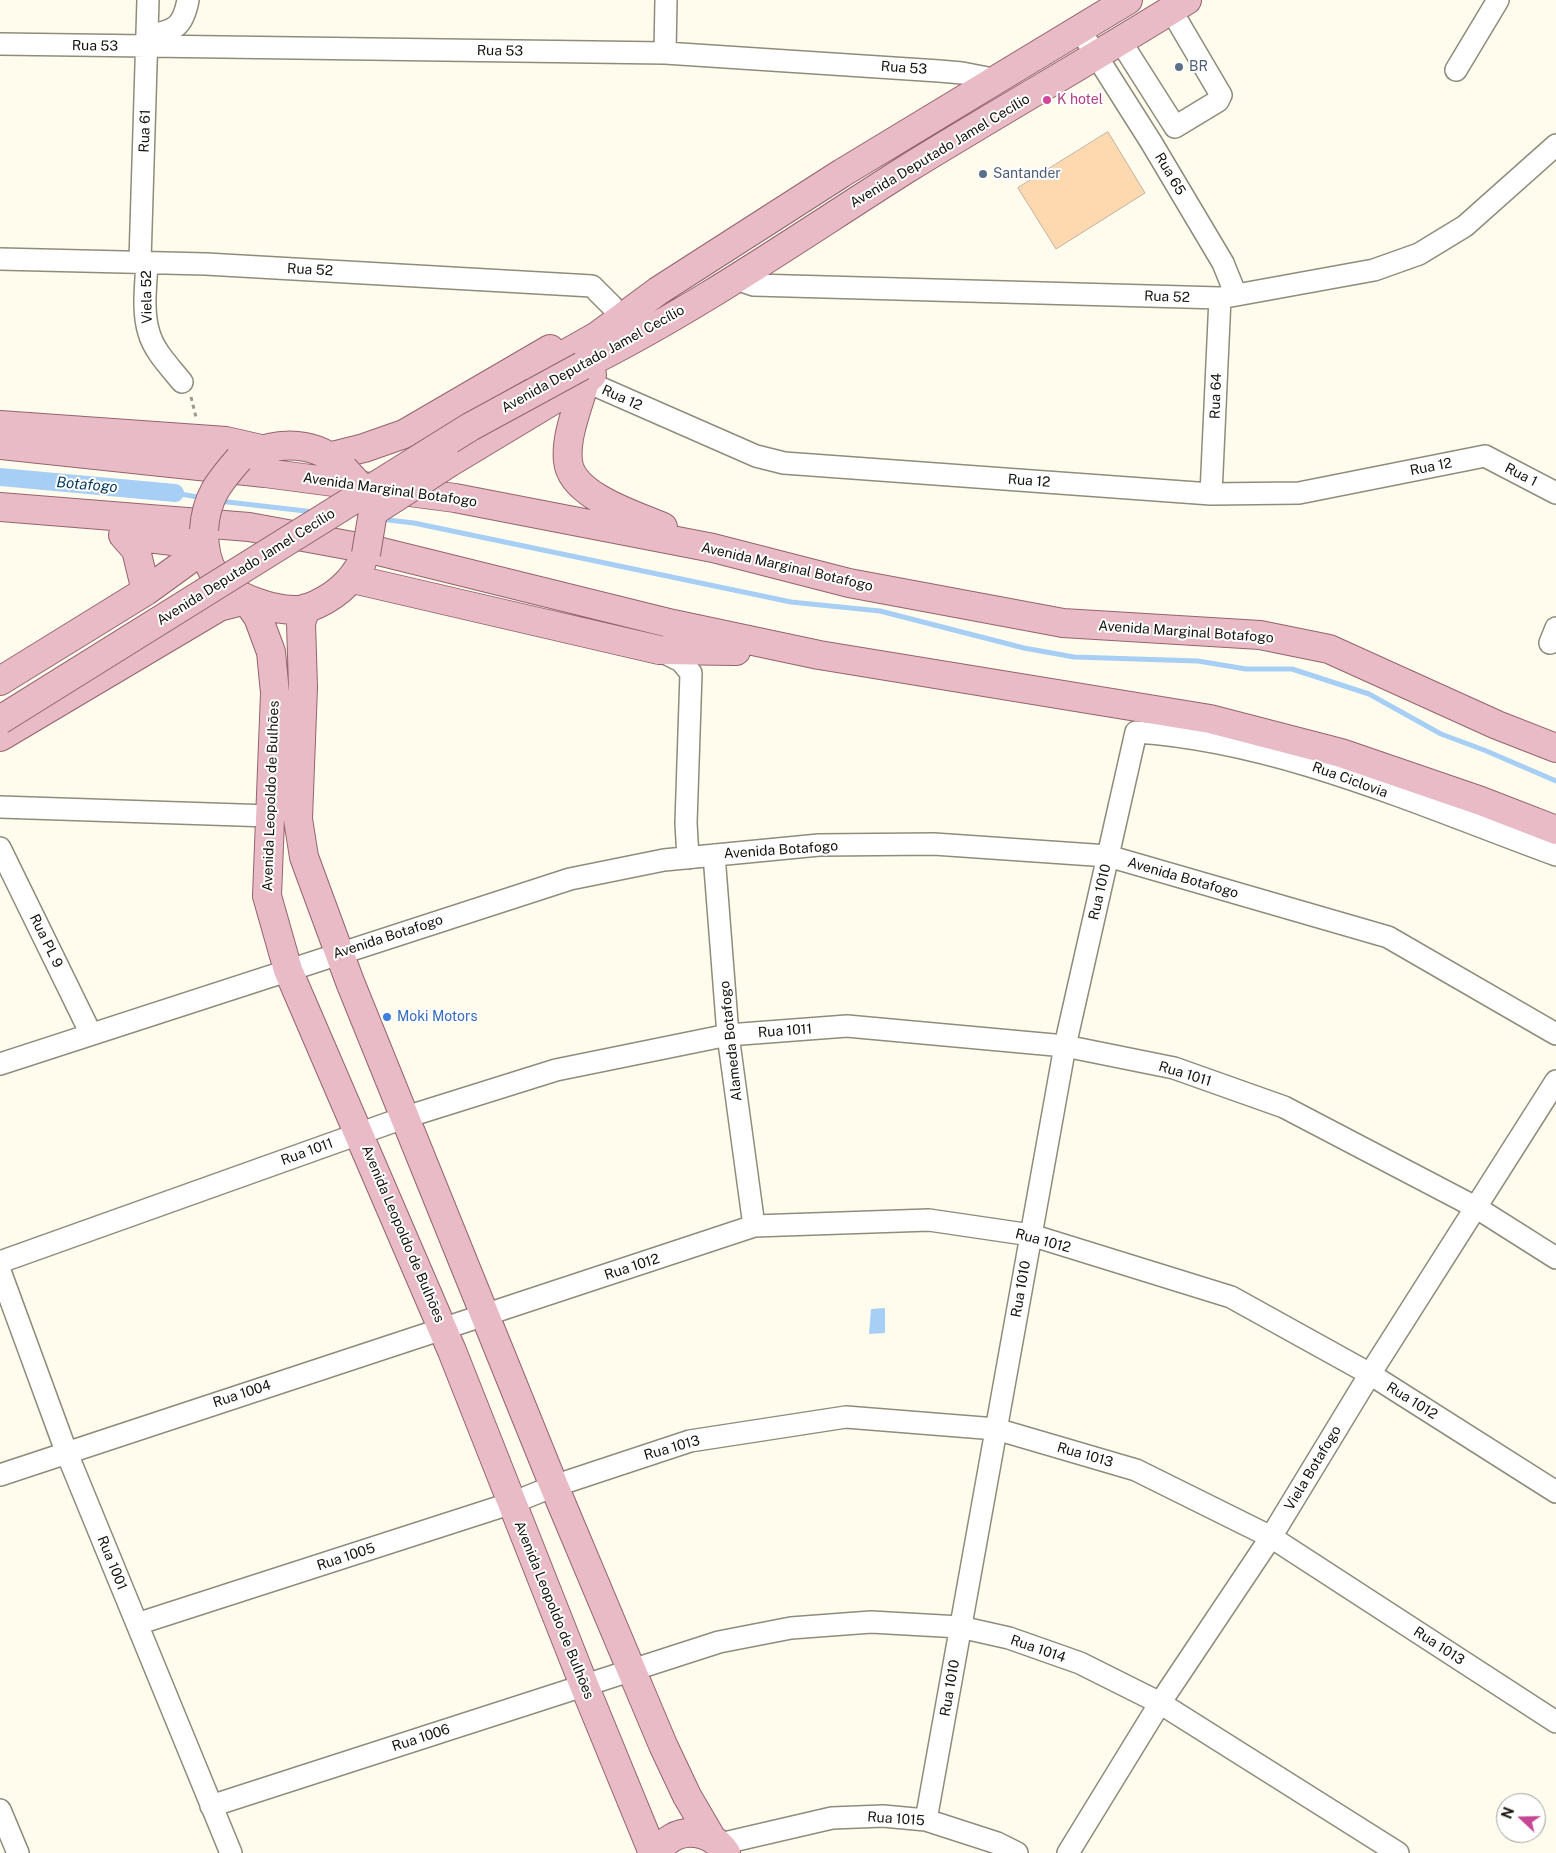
<!DOCTYPE html>
<html>
<head>
<meta charset="utf-8">
<style>
  body { margin:0 }
  #map { position:relative; width:1556px; height:1853px; overflow:hidden; background:#fffced; font-family:"Public Sans",sans-serif }
  canvas { display:block }
  .north { position:absolute; left:1496px; top:1793px; width:50px; height:50px; box-sizing:border-box; background:#fff; border:1px solid #a1a19e; border-radius:50%; rotate:291deg; font-size:14px; font-weight:700; line-height:20px; text-align:center; color:#14130d }
  .north::after { content:''; display:block; margin:auto; width:18px; height:22px; background:#c54795; clip-path:polygon(50% 0,100% 100%,50% 72%,0 100%) }
</style>
</head>
<body>
<div id="map">
<canvas width="1556" height="1853"></canvas>
<div class="north">N</div>
</div>
<script>
const ctx = document.querySelector('canvas').getContext('2d');
ctx.lineJoin = 'round';
function fill(path, color) { ctx.fillStyle = color; ctx.fill(path, 'evenodd'); }
function strokePath(path, color, width, dash) { ctx.strokeStyle = color; ctx.lineWidth = width; ctx.lineCap = dash ? 'butt' : 'round'; ctx.setLineDash(dash || []); ctx.stroke(path); }
function write(font, color, halo, rows, align = 'center') {
  ctx.font = font + ' "Public Sans",sans-serif'; ctx.lineWidth = 4; ctx.setLineDash([]); ctx.textBaseline = 'middle'; ctx.strokeStyle = halo; ctx.fillStyle = color; for (const [text, x, y, turn = 0] of rows) {
    ctx.save(); ctx.translate(x, y); ctx.rotate((+turn || 0) * Math.PI / 180); ctx.textAlign = isNaN(turn) ? turn : align; if (halo) ctx.strokeText(text, 0, 0); ctx.fillText(text, 0, 0); ctx.restore();
  }
}
const water = new Path2D(`
  M 885,1308 L 885,1333 L 869,1334 L 871,1309 Z`);
const stream = new Path2D(`
  M 175,493 L 203,498
  M 219,501 L 314,512
  M 380,519 L 414,523 L 791,602 L 880,611 L 1024,648 L 1074,657 L 1198,661 L 1246,669 L 1292,669 L 1369,694 L 1441,734 L 1484,750 L 1556,781`);
const canal = new Path2D(`
  M 0,477 L 175,493`);
const building = new Path2D(`
  M 1108,132 L 1145,193 L 1056,249 L 1018,188 Z`);
const path = new Path2D(`
  M 191,397 L 196,417`);
const minor = new Path2D(`
  M 1080,30 L 1151,142 L 1223,263 L 1236,295
  M 147,35 C 174,32 183,27 188,0
  M 1121,42 L 1175,127 L 1218,101 L 1221,95 L 1171,10
  M 0,44 L 665,53 L 939,71 L 962,73 L 998,80
  M 665,53 L 666,0
  M 1456,70 L 1498,0
  M 0,259 L 206,264 L 592,286 L 612,306
  M 140,261 L 148,0
  M 147,262 C 146,285 142,311 149,333 C 154,351 170,367 182,382
  M 736,279 L 754,285 L 1220,298 L 1374,270 L 1419,254 L 1465,226 L 1556,145
  M 585,381 L 756,456 L 784,463 L 1211,494 L 1299,493 L 1485,456 L 1556,493
  M 1211,494 L 1220,298
  M 1550,643 L 1556,628
  M 659,650 L 681,661 L 691,673 L 686,823 L 688,858
  M 0,807 L 270,816
  M 0,848 L 91,1034
  M 714,855 L 728,1035 L 754,1226
  M 0,1064 L 570,879 L 664,860 L 819,845 L 934,844 L 1108,856 L 1388,937 L 1556,1034
  M 0,1262 L 406,1117 L 556,1070 L 728,1035 L 847,1026 L 1065,1046 L 1174,1068 L 1284,1107 L 1477,1208 L 1556,1258
  M 0,1271 L 66,1451 L 231,1853
  M 0,1475 L 754,1226 L 929,1220 L 1031,1235 L 1231,1297 L 1370,1374 L 1556,1492
  M 137,1624 L 512,1503 L 554,1486 L 690,1441 L 846,1417 L 996,1429 L 1136,1470 L 1271,1537 L 1556,1722
  M 211,1806 L 719,1642 L 791,1628 L 871,1622 L 960,1627 L 1009,1638 L 1080,1663 L 1160,1703 L 1398,1853
  M 0,1810 L 18,1853
  M 926,1820 L 1065,1046 L 1136,732 C 1279,741 1422,806 1556,855
  M 720,1844 L 832,1818 L 883,1816 L 926,1820 L 997,1843 L 1017,1853
  M 1068,1853 L 1160,1703 L 1271,1537 L 1370,1374 L 1556,1081`);
const major = new Path2D(`
  M 582,366 C 695,310 799,237 905,170 C 999,112 1094,58 1187,0
  M 537,370 L 597,336 L 658,291 L 842,173 L 1128,0
  M 585,381 C 579,405 565,436 568,461 C 571,496 635,515 663,527
  M 0,425 L 226,441 L 261,449
  M 0,445 L 265,473 L 455,498 L 713,548 L 849,583 L 1063,623 L 1260,635 L 1329,649 L 1497,725 L 1556,748
  M 245,456 C 279,441 317,440 343,468
  M 332,456 L 364,448 L 404,434 L 550,349
  M 449,463 L 585,381 L 592,375
  M 0,507 L 249,527 L 374,550 L 673,624 L 819,655 L 1210,719 L 1341,753 L 1481,801 L 1556,830
  M 204,531 C 204,547 206,562 215,575 C 229,597 283,616 308,608 C 332,599 350,585 362,562
  M 123,535 L 136,550 L 146,591
  M 131,536 L 181,542 L 204,549
  M 353,579 L 659,650 L 736,651
  M 306,608 L 301,623 L 303,687 L 298,819 L 304,857 L 350,982 L 554,1486 L 663,1745 L 687,1796 L 711,1837
  M 0,681 L 146,591 L 204,549
  M 0,737 L 219,607 L 246,600 L 258,617 L 271,652 L 275,693 L 267,896 L 288,970 L 452,1351 L 584,1685 L 653,1853
  M 657,1853 C 674,1825 709,1827 726,1853`);
const majorBridge = new Path2D(`
  M 344,469 L 369,496 L 373,512 L 366,554
  M 373,512 L 449,463
  M 204,530 C 206,498 218,483 239,459
  M 0,720 L 470,427 L 582,366`);
const markers = [
  [1179,67,5,"#5c6f8a"],
  [1047,100,5,"#d1479c"],
  [983,174,5,"#5c6f8a"],
  [387,1017,5,"#3f7fe0"]
];
const streetNames = [
  ["Rua 53",95,46,1],
  ["Rua 53",500,51,1],
  ["Rua 53",904,68,4],
  ["Rua 61",145,131,-88],
  ["Avenida Deputado Jamel Cecílio",940,151,-31],
  ["Rua 65",1170,174,59],
  ["Rua 52",310,270,3],
  ["Viela 52",147,297,-91],
  ["Rua 52",1167,297,2],
  ["Avenida Deputado Jamel Cecílio",593,359,-29],
  ["Rua 64",1216,396,-88],
  ["Rua 12",622,398,24],
  ["Rua 12",1431,467,-11],
  ["Rua 1",1521,475,27],
  ["Rua 12",1029,481,4],
  ["Avenida Marginal Botafogo",390,490,8],
  ["Avenida Deputado Jamel Cecílio",246,567,-32],
  ["Avenida Marginal Botafogo",787,567,13],
  ["Avenida Marginal Botafogo",1186,632,4],
  ["Rua Ciclovia",1350,780,20],
  ["Avenida Leopoldo de Bulhões",271,796,-88],
  ["Avenida Botafogo",781,850,-4],
  ["Avenida Botafogo",1183,878,16],
  ["Rua 1010",1100,892,-77],
  ["Avenida Botafogo",388,937,-18],
  ["Rua PL 9",46,941,64],
  ["Rua 1011",785,1031,-4],
  ["Alameda Botafogo",731,1041,-96],
  ["Rua 1011",1185,1074,17],
  ["Rua 1011",307,1152,-20],
  ["Avenida Leopoldo de Bulhões",403,1234,67],
  ["Rua 1012",1043,1241,15],
  ["Rua 1012",632,1267,-18],
  ["Rua 1010",1021,1289,-80],
  ["Rua 1004",242,1394,-18],
  ["Rua 1012",1412,1401,32],
  ["Rua 1013",672,1448,-16],
  ["Rua 1013",1085,1455,16],
  ["Viela Botafogo",1313,1468,-59],
  ["Rua 1005",346,1557,-18],
  ["Rua 1001",112,1563,68],
  ["Avenida Leopoldo de Bulhões",554,1610,68],
  ["Rua 1013",1439,1646,33],
  ["Rua 1014",1038,1649,19],
  ["Rua 1010",950,1688,-80],
  ["Rua 1006",421,1738,-18],
  ["Rua 1015",896,1819,4]
];
const serviceNames = [
  ["BR",1189,67],
  ["Santander",993,174]
];
const hotelNames = [
  ["K hotel",1057,100]
];
const shopNames = [
  ["Moki Motors",397,1017]
];
const waterNames = [
  ["Botafogo",87,485,5]
];
fill(water, '#a7cef4');
strokePath(stream, '#a7cef4', 5);
strokePath(canal, '#a7cef4', 18);
fill(building, '#fed9af');
strokePath(building, '#beb1a3', 1);
strokePath(minor, '#8f8c7b', 24);
strokePath(major, '#95636e', 30);
strokePath(path, '#9c9a8f', 3, [4, 4]);
strokePath(minor, '#fff', 21);
strokePath(major, '#e9bbc7', 28);
strokePath(majorBridge, '#95636e', 30, []);
strokePath(majorBridge, '#e9bbc7', 28);
for (const [x, y, r, color] of markers) { const dot = new Path2D(); dot.arc(x, y, r, 0, 2 * Math.PI); ctx.fillStyle = color; ctx.fill(dot); strokePath(dot, '#fff', 2); }
write('14px', '#14130d', '#fff', streetNames);
write('14px', '#4e5e75', '#fff', serviceNames, 'left');
write('14px', '#b23c85', '#fff', hotelNames, 'left');
write('14px', '#366cbe', '#fff', shopNames, 'left');
write('italic 15px', '#01365d', '#fff', waterNames);
</script>
</body>
</html>
